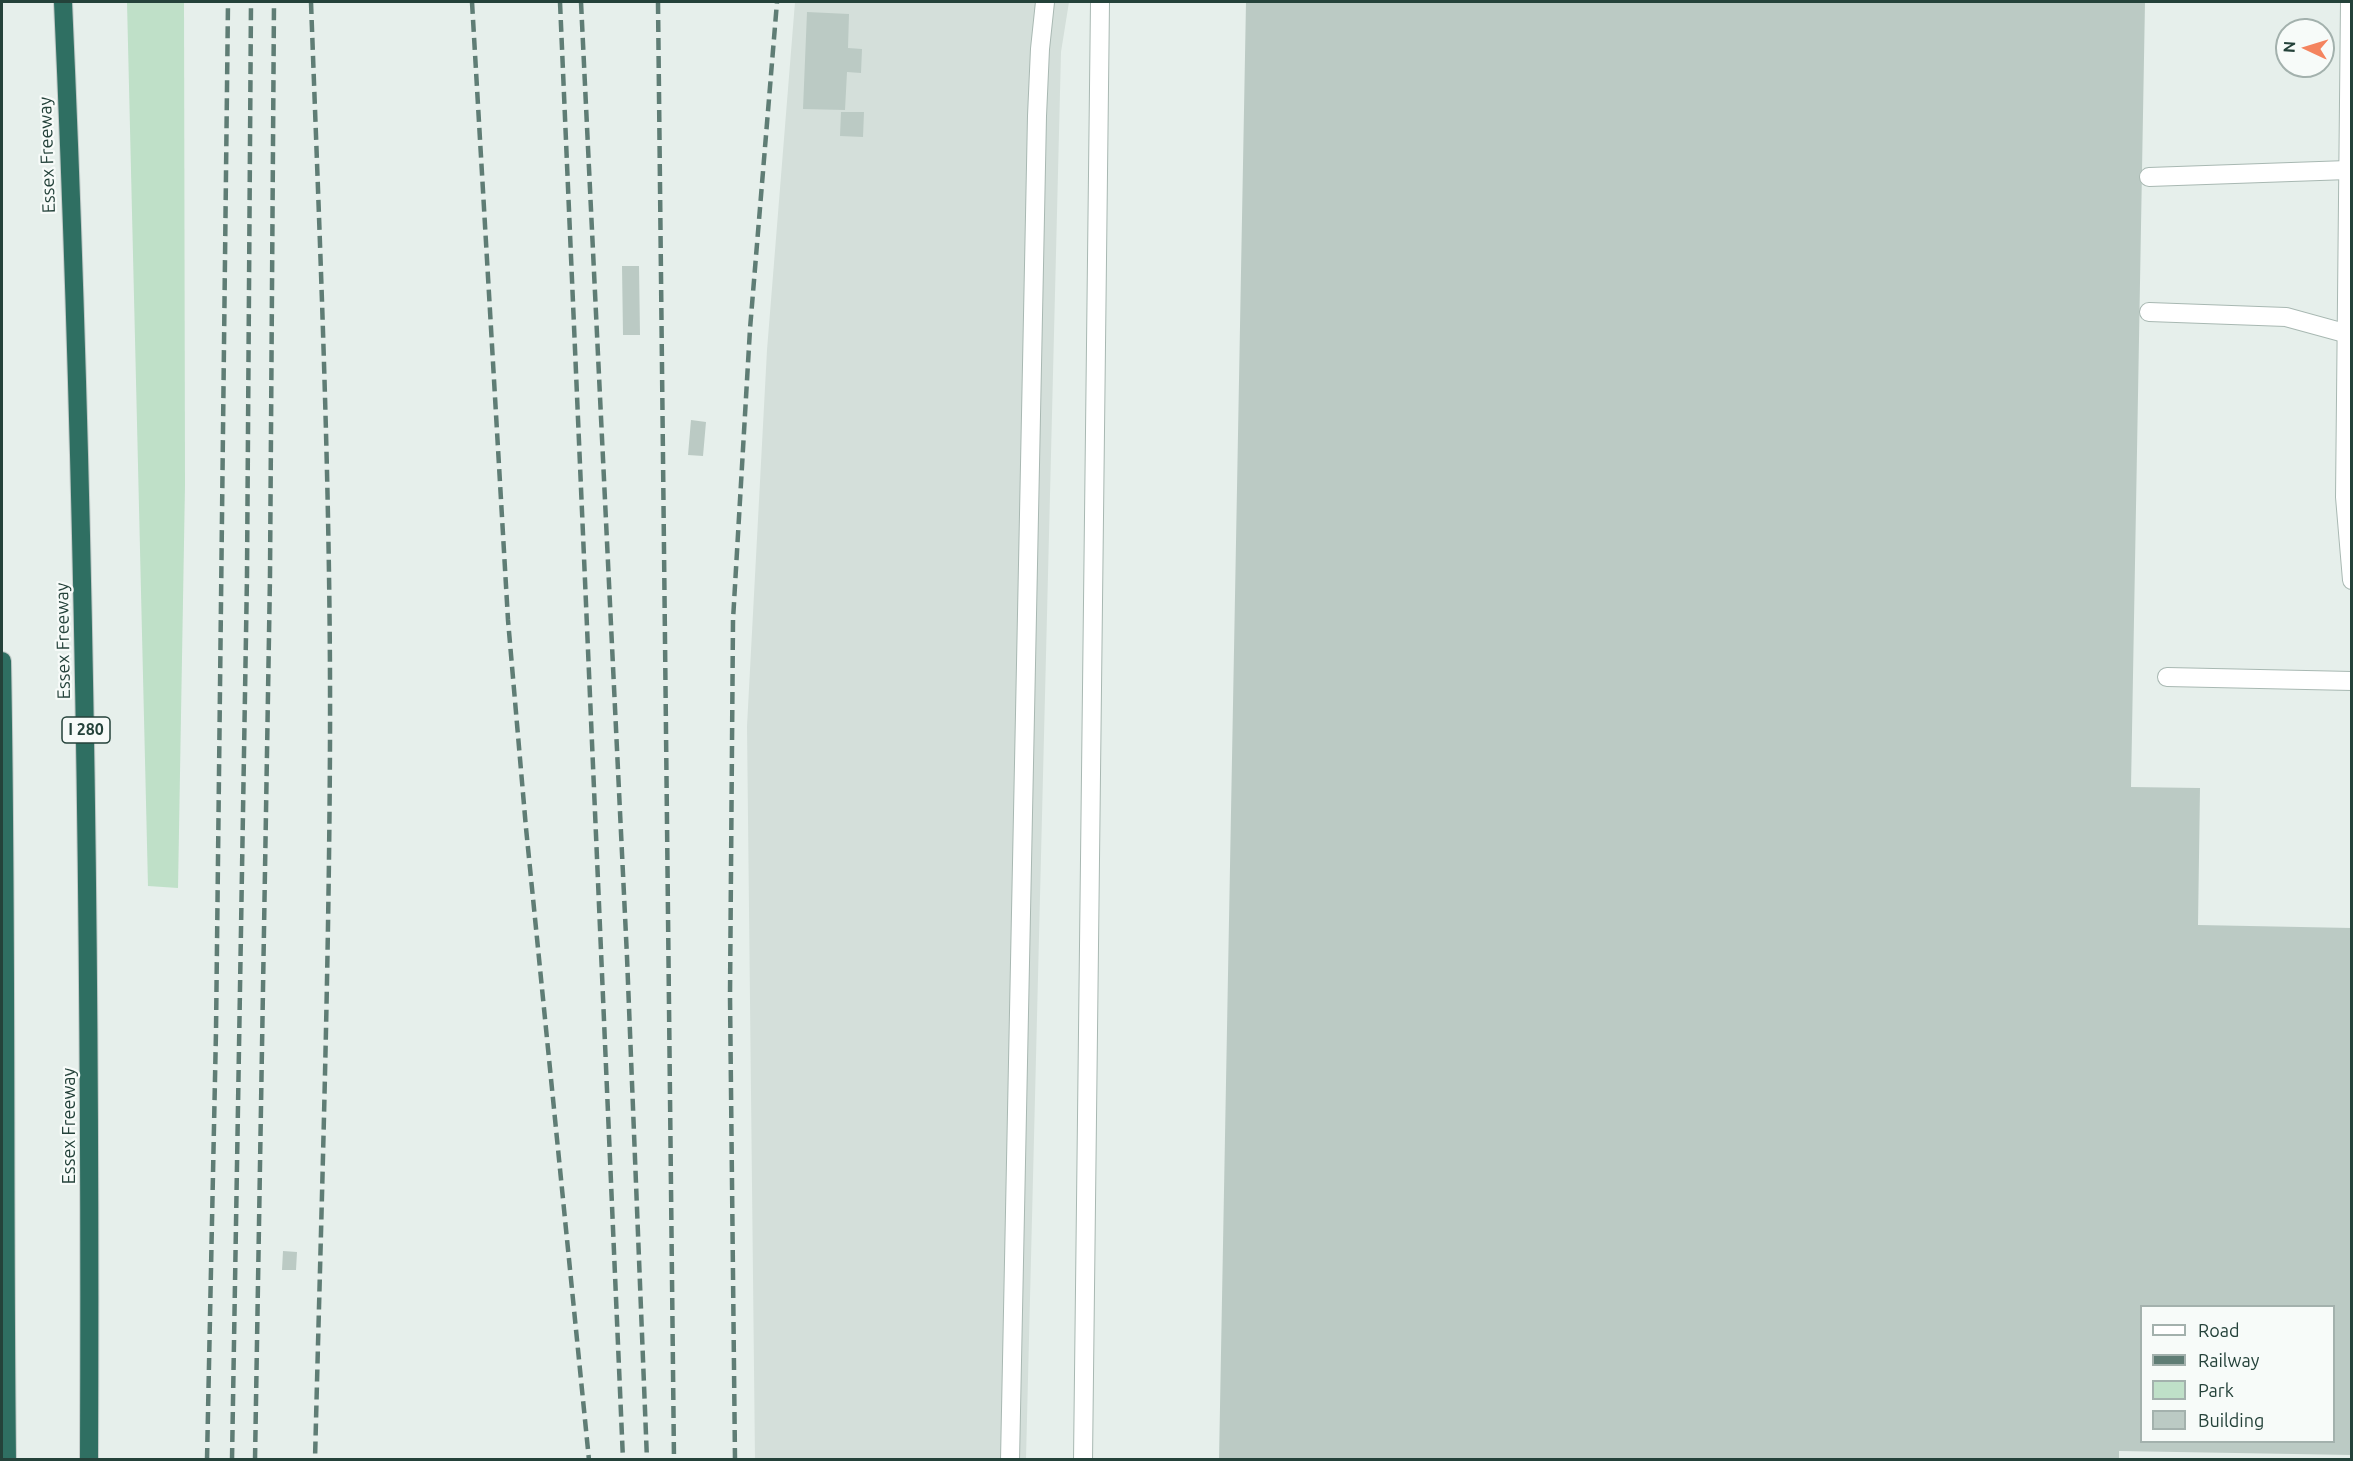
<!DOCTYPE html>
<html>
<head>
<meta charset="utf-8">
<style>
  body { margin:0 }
  #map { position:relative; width:2353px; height:1461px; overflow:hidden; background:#e6efeb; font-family:Ubuntu,sans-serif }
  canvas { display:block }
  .frame { position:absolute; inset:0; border:3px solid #24423a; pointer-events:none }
  .legend { position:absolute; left:2140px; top:1305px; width:195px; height:138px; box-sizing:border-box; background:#f7fbf9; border:2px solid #a3b1ad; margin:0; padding:8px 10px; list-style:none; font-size:18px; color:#24423a }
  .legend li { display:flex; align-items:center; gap:12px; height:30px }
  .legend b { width:30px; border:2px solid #a3b1ad }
  .north { position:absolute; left:2275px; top:18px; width:60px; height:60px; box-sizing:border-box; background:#f7fbf9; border:2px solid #a3b1ad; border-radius:50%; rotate:274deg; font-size:16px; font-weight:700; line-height:24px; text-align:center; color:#24423a }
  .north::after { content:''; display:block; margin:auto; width:21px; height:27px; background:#f4845f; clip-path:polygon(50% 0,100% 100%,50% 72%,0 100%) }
</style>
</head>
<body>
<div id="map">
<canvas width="2353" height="1461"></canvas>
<div class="frame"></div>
<ul class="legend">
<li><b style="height:8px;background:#fff"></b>Road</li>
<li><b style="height:8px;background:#5f7d75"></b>Railway</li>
<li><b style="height:16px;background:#bfe0c8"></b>Park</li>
<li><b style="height:16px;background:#bbcac4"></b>Building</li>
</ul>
<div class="north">N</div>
</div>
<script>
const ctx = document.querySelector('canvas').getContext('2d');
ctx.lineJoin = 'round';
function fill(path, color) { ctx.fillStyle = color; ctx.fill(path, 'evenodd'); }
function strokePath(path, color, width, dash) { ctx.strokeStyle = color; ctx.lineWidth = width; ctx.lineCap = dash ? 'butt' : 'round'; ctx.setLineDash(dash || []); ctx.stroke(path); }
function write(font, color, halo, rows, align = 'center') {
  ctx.font = font + ' Ubuntu,sans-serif'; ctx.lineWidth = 4.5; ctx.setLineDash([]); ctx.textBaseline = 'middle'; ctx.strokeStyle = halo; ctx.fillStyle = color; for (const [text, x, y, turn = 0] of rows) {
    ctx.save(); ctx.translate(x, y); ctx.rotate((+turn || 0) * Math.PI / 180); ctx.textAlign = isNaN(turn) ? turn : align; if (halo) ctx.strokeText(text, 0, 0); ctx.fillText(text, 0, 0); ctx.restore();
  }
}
const built = new Path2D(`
  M 795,2 L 1069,2 L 1061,52 L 1026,1459 L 755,1460 L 747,726 L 767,350 Z`);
const green = new Path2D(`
  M 127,2 L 184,2 L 185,485 L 178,888 L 148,886 Z`);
const building = new Path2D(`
  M 1246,2 L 2145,2 L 2131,787 L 2200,788 L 2198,925 L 2352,928 L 2352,1455 L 2119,1451 L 2119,1460 L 1219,1460 ZM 2142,1306 L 2334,1306 L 2334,1442 L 2142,1442 Z
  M 807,12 L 849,14 L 848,48 L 862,49 L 861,73 L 847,72 L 845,110 L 803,109 Z
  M 841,112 L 864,112 L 863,137 L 840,136 Z
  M 622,266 L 639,266 L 640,335 L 623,335 Z
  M 691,420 L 706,422 L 703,456 L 688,455 Z
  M 283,1251 L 297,1252 L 296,1270 L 282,1270 Z`);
const service = new Path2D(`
  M 2149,177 L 2348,170
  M 2149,312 L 2286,317 L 2352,335
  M 2167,677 L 2352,681
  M 1010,1460 L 1037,116 L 1040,49 L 1045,2
  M 1083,1460 L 1100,2`);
const minor = new Path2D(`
  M 2350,2 L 2345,497 L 2352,580`);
const motorway = new Path2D(`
  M 63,2 C 85,487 91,973 89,1460
  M 2,661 C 7,927 4,1193 7,1460`);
const rail = new Path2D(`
  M 311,2 C 320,248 331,495 330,741 C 329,981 321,1220 315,1460
  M 472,2 L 508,620 L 526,828 L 589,1460
  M 560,2 L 623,1460
  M 581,2 L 627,957 L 647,1460
  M 658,2 L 674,1460
  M 207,1460 L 216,1031 L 228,2
  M 232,1460 L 247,576 L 251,2
  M 255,1460 L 270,576 L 274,2
  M 735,1460 L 730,996 L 733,620 L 750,329 L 777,2`);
const shields = [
  [86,730,48]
];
const shieldNames = [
  ["I 280",86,730]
];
const streetNames = [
  ["Essex Freeway",47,155,-92],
  ["Essex Freeway",63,641,-91],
  ["Essex Freeway",69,1126,-90]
];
fill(built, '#d4dfda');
fill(green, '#bfe0c8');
fill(building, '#bbcac4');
strokePath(service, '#a8b8b2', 20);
strokePath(minor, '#a8b8b2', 20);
strokePath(motorway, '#c2cac8', 20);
strokePath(service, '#fff', 18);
strokePath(minor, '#fff', 18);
strokePath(motorway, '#2f6f62', 18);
strokePath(rail, '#5f7d75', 4.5, [12, 6]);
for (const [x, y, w] of shields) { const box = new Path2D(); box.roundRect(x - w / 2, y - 13, w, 26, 4.5); ctx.fillStyle = '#f7fbf9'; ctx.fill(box); strokePath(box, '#24423a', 1.5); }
write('bold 16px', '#24423a', null, shieldNames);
write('18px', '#24423a', '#f7fbf9', streetNames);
</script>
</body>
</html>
